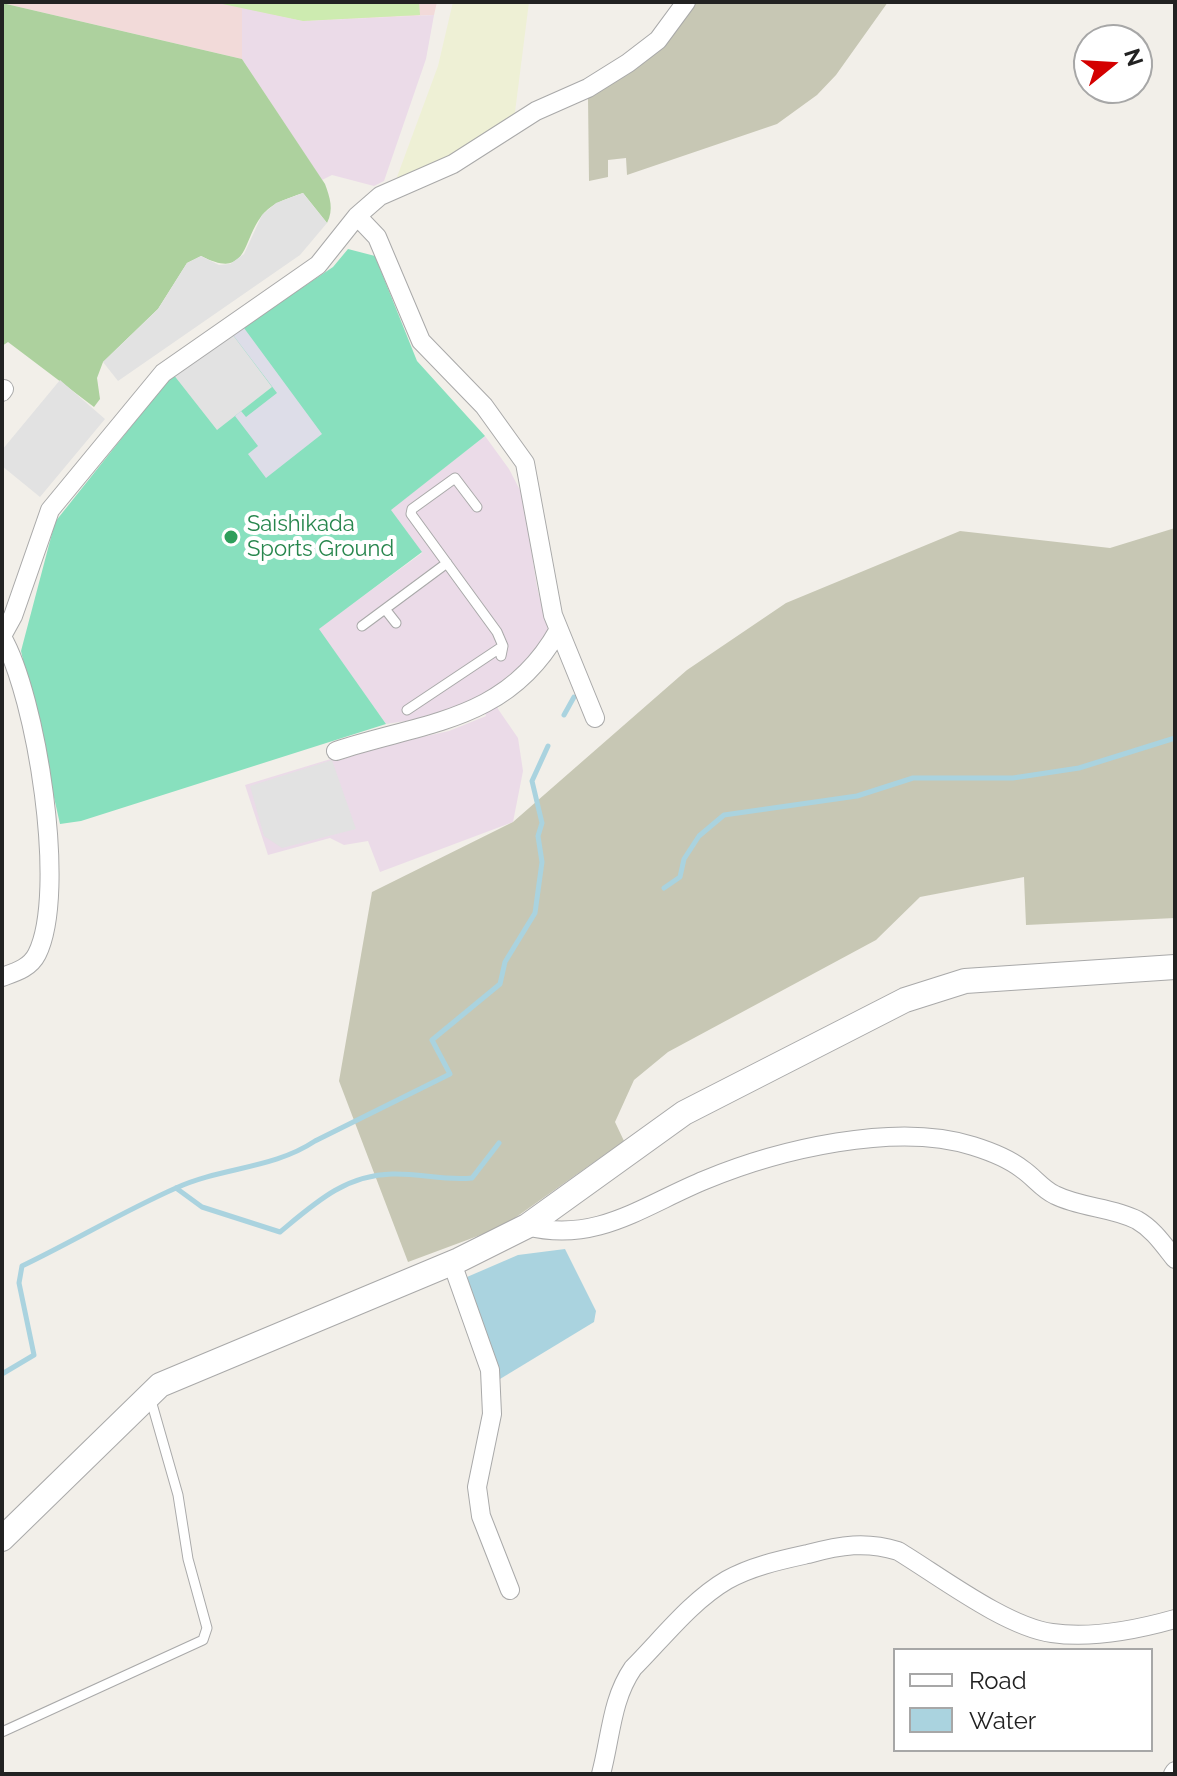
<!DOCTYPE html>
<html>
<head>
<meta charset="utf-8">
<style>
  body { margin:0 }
  #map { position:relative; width:1177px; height:1776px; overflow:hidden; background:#f2efe9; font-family:Raleway,sans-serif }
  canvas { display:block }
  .frame { position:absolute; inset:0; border:4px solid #222; pointer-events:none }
  .legend { position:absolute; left:893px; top:1648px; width:260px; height:104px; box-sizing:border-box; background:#fff; border:2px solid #a7a7a7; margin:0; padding:10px 14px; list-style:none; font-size:24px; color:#222 }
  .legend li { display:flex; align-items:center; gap:16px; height:40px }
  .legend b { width:40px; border:2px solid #a7a7a7 }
  .north { position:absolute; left:1073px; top:24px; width:80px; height:80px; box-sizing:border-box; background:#fff; border:2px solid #a7a7a7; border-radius:50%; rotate:72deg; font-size:22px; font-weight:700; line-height:32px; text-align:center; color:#222 }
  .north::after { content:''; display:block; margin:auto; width:28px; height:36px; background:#d40000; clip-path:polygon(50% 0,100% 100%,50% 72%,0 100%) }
</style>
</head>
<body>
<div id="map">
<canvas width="1177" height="1776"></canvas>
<div class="frame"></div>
<ul class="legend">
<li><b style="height:10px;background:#fff"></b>Road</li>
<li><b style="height:22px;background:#aad3df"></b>Water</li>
</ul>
<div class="north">N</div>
</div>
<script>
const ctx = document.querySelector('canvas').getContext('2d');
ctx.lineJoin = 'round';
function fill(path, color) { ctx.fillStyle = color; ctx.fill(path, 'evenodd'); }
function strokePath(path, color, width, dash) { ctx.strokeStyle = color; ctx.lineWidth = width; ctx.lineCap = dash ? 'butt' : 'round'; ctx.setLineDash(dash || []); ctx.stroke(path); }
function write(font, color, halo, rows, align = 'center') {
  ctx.font = font + ' Raleway,sans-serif'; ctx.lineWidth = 8; ctx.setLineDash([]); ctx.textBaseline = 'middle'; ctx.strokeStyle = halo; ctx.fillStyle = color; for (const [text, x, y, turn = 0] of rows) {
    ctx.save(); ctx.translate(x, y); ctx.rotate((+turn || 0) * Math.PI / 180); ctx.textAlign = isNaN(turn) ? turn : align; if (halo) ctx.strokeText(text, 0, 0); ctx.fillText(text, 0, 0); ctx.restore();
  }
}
const commercial = new Path2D(`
  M 437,2 L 434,15 L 303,21 L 242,9 L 242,59 L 2,3 Z`);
const industrial = new Path2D(`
  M 242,8 L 303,21 L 434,15 L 426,59 L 384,181 L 374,186 L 332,175 L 322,180 L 242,59 Z
  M 485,436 L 509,469 L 523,496 L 537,587 L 551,641 L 493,688 L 498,709 L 518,738 L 523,771 L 513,822 L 380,872 L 368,841 L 344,845 L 330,838 L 268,855 L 245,785 L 334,758 L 340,760 L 390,744 L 449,731 L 486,716 L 480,699 L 426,718 L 386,724 L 318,629 L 422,553 L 390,510 Z`);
const construction = new Path2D(`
  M 694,2 L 888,2 L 836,75 L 817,95 L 777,124 L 627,175 L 626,158 L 608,160 L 608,177 L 589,181 L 588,97 Z
  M 1175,528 L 1175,918 L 1026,925 L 1024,877 L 920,897 L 876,940 L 668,1052 L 634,1080 L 615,1122 L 624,1141 L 502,1227 L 408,1262 L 339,1081 L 372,892 L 513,822 L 687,670 L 786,603 L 960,531 L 1110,548 Z`);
const farmland = new Path2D(`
  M 453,2 L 529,2 L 514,120 L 512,126 L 401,181 L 397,177 L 438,66 Z`);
const grass = new Path2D(`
  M 213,2 L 419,2 L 420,15 L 303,21 Z`);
const forest = new Path2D(`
  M 2,3 L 242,59 L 325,184 C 330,198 334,209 327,223 L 303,193 C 289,198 274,202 264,213 C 241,239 250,281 201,256 L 187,263 L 158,309 L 103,362 L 97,378 L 100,399 L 94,407 L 8,342 L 2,346 Z`);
const pitch = new Path2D(`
  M 348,249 L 375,256 L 417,361 L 485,436 L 391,510 L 422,552 L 319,629 L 386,724 L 81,821 L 60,824 L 21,651 L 55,522 L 173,374 L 333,267 Z`);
const parking = new Path2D(`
  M 303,193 L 327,223 L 300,255 L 118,381 L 103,362 L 158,309 L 187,263 L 201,256 L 219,265 L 230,264 L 244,254 L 262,215 L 276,203 Z
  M 233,335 L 272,387 L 217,430 L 173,374 Z
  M 60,380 L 105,419 L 40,497 L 2,466 L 2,450 Z
  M 332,760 L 356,829 L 282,848 L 264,836 L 250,786 Z`);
const plaza = new Path2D(`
  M 244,328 L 322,434 L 266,478 L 248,454 L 258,446 L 235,416 L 241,411 L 246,417 L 277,393 L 233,335 Z`);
const water = new Path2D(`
  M 565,1249 L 596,1311 L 594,1322 L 500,1379 L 467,1277 L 518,1255 Z`);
const stream = new Path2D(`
  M 564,715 L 574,697
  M 664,888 L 680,877 L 684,859 L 699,836 L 724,815 L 857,796 L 913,778 L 1013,778 L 1079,768 L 1175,738
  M 176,1188 L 202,1207 L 280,1232 C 315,1203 345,1175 392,1174 C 419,1173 445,1181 472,1178 L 499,1143
  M 2,1374 L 34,1355 L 19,1283 L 22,1266 C 74,1241 124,1211 176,1188 C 222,1167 273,1169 315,1141 L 450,1074 L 432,1040 L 500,984 L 505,962 L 535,913 L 542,862 L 538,836 L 542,823 L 532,781 L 548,746`);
const service = new Path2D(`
  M 477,507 L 455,478 L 412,509 L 411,514 L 497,632 L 503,646 L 501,656
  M 385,609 L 396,623
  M 362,626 L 447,563
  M 407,710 L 503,646
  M 2,1732 L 203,1640 L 207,1628 L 188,1559 L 178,1495 L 150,1397`);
const minor = new Path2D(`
  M 357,216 L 377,237 L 421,341 L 484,406 L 525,463 L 553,615 L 595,718
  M 2,392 L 4,389
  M 2,636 L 13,616 L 50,510 L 163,373 L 318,265 L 357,216 L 380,196 L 453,164 L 536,111 L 588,88 L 628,63 L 658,40 L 686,2
  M 2,637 C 36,695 68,892 37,954 C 30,968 16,972 2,977
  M 336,751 C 423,722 507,722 558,631
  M 527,1226 C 596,1244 644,1205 705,1180 C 777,1150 896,1121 973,1146 C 989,1151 1008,1158 1022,1169 C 1034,1177 1042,1189 1055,1195 C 1081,1208 1112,1207 1137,1220 C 1153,1229 1163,1244 1175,1259
  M 452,1263 L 490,1370 L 492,1414 L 477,1487 L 481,1516 L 510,1590
  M 601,1774 C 611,1737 611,1700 633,1668 C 662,1639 691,1601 727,1580 C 752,1566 781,1560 808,1554 C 841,1545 866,1541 898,1551 C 938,1575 1006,1627 1052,1633 C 1092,1639 1136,1630 1175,1619
  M 1173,1774 L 1175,1771`);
const tertiary = new Path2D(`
  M 2,1539 L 160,1385 L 459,1260 L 527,1226 L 684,1113 L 905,1000 L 965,981 L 1175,967`);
const markers = [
  [231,537,8,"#2e9e5b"]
];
const leisureNames = [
  ["Saishikada",247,524],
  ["Sports Ground",247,549]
];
fill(commercial, '#f2dad9');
fill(industrial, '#ebdbe8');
fill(construction, '#c7c7b4');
fill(farmland, '#eef0d5');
fill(grass, '#cdebb0');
fill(forest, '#add19e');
fill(pitch, '#88e0be');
fill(parking, '#e2e2e2');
fill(plaza, '#dddde8');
fill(water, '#aad3df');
strokePath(stream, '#aad3df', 5);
strokePath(service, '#a9a9a9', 11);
strokePath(minor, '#a9a9a9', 20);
strokePath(tertiary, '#a9a9a9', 26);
strokePath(service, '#fff', 9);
strokePath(minor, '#fff', 18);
strokePath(tertiary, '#fff', 24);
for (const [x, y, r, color] of markers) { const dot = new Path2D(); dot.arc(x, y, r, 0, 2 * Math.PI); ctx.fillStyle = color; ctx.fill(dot); strokePath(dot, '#fff', 3); }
write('22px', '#27864d', '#fff', leisureNames, 'left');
</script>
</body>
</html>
